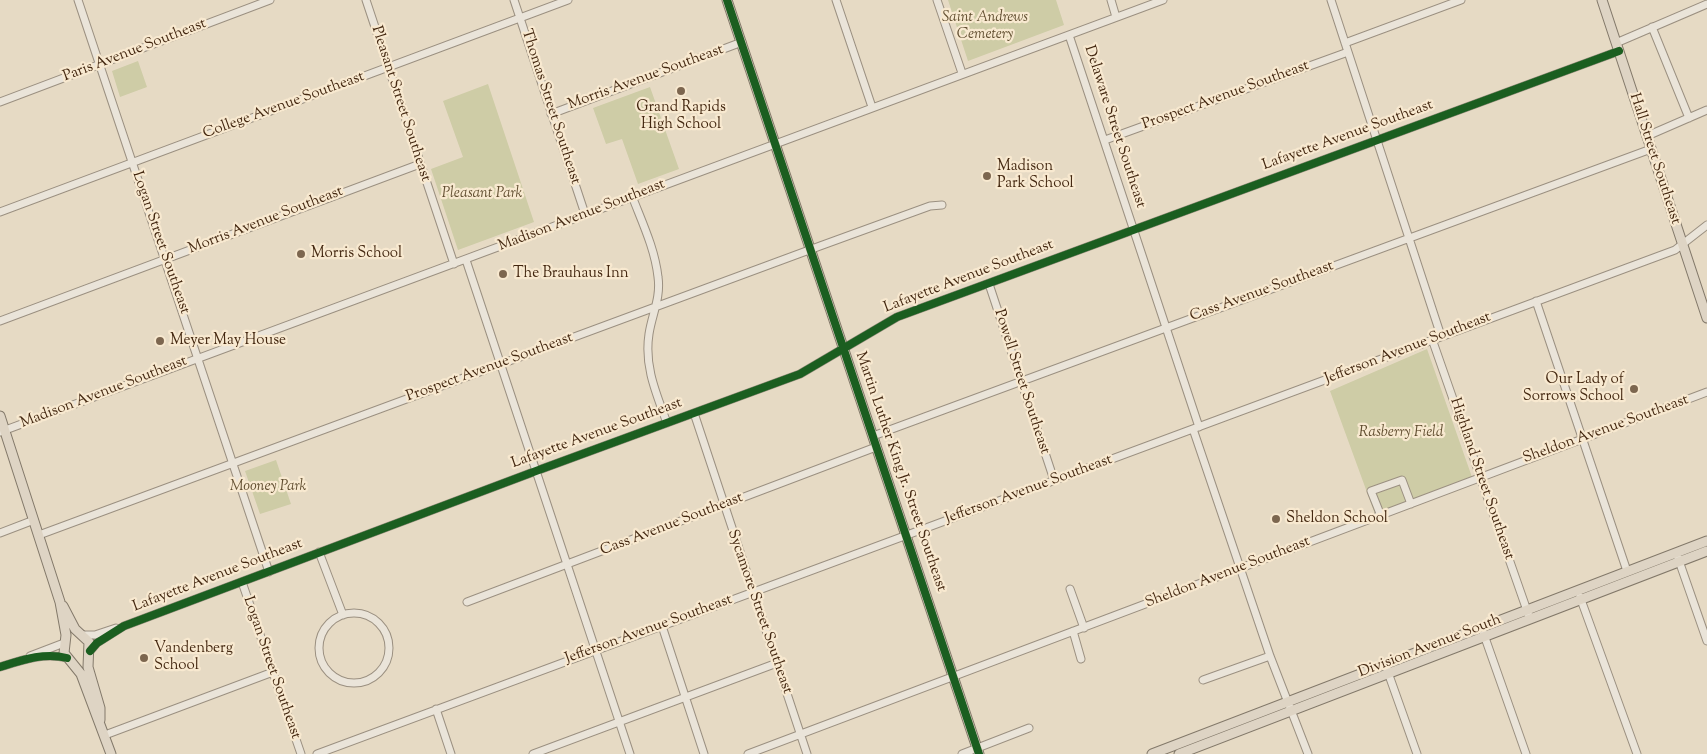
<!DOCTYPE html>
<html>
<head>
<meta charset="utf-8">
<style>
  body { margin:0 }
  canvas { display:block; background:#e6dac4 }
</style>
</head>
<body>
<canvas width="1707" height="754"></canvas>
<script>
const ctx = document.querySelector('canvas').getContext('2d');
ctx.lineJoin = 'round';
function fill(path, color) { ctx.fillStyle = color; ctx.fill(path, 'evenodd'); }
function strokePath(path, color, width, dash) { ctx.strokeStyle = color; ctx.lineWidth = width; ctx.lineCap = dash ? 'butt' : 'round'; ctx.setLineDash(dash || []); ctx.stroke(path); }
function write(font, color, halo, rows, align = 'center') {
  ctx.font = font + ' "Sorts Mill Goudy",serif'; ctx.lineWidth = 4.5; ctx.setLineDash([]); ctx.textBaseline = 'middle'; ctx.strokeStyle = halo; ctx.fillStyle = color; for (const [text, x, y, turn = 0] of rows) {
    ctx.save(); ctx.translate(x, y); ctx.rotate((+turn || 0) * Math.PI / 180); ctx.textAlign = isNaN(turn) ? turn : align; if (halo) ctx.strokeText(text, 0, 0); ctx.fillText(text, 0, 0); ctx.restore();
  }
}
const green = new Path2D(`
  M 948,0 L 1056,0 L 1064,25 L 968,61 Z
  M 138,61 L 147,87 L 120,97 L 112,71 Z
  M 488,84 L 534,222 L 458,250 L 431,169 L 463,157 L 443,101 Z
  M 650,87 L 679,169 L 638,184 L 622,139 L 606,144 L 593,108 Z
  M 1427,349 L 1473,480 L 1376,517 L 1330,391 Z
  M 276,460 L 291,504 L 260,514 L 245,471 Z`);
const minor = new Path2D(`
  M 78,0 L 269,572
  M 366,0 L 454,264
  M 514,0 L 585,214
  M 836,0 L 872,107
  M 937,0 L 962,73
  M 1111,0 L 1116,17
  M 1331,0 L 1441,336
  M 1652,27 L 1689,118
  M 1069,35 L 1199,427
  M 1345,43 L 1461,0
  M 1616,43 L 1707,4
  M 0,102 L 270,0
  M 551,114 L 742,42
  M 1647,136 L 1707,110
  M 1105,140 L 1348,52
  M 632,196 C 642,222 655,249 658,277 C 661,298 652,314 649,334 C 644,366 656,393 667,423
  M 0,212 L 568,0
  M 466,260 L 630,754
  M 989,284 L 1054,480
  M 1536,301 L 1627,571
  M 0,321 L 420,164
  M 1432,339 L 1530,619
  M 694,413 L 807,754
  M 1193,429 L 1270,656 L 1308,754
  M 0,432 L 1163,0
  M 873,436 L 1651,149
  M 1381,516 L 1371,491 L 1402,480 L 1411,504
  M 0,533 L 34,520
  M 39,535 L 820,246 L 930,206 L 942,205
  M 319,552 L 343,615
  M 1678,558 L 1707,641
  M 242,582 L 301,754
  M 1070,589 L 1084,628
  M 1580,597 L 1637,754
  M 467,602 L 876,447
  M319 648a35 35 0 1 1 70 0a35 35 0 1 1-70 0Z
  M 662,626 L 704,754
  M 1073,631 L 1081,659
  M 1483,632 L 1526,754
  M 82,635 L 95,635 L 116,628
  M 90,651 L 97,643 L 124,626 L 536,471 L 800,374 L 897,317 L 1619,51
  M 30,656 L 64,643
  M 1385,664 L 1417,754
  M 0,667 C 22,660 44,652 67,658
  M 1203,680 L 1270,656
  M 436,709 L 451,754
  M 105,735 L 273,672
  M 317,754 L 1675,250 L 1707,225
  M 533,754 L 777,663
  M 748,754 L 1707,392
  M 962,754 L 1029,728`);
const major = new Path2D(`
  M 727,0 L 979,754
  M 1602,0 L 1707,318
  M 0,416 L 60,602 L 66,635 L 64,653 L 81,674 L 111,754
  M 63,606 L 75,629 L 89,642 L 88,667 L 100,708 L 100,720
  M 1152,754 L 1707,541
  M 1179,754 L 1707,551`);
const cycleway = new Path2D(`
  M 727,0 L 979,754
  M 90,651 L 97,643 L 124,626 L 536,471 L 800,374 L 897,317 L 1619,51
  M 0,667 C 22,660 44,652 67,658`);
const markers = [
  [681,91,5,"#7c664f"],
  [987,176,5,"#7c664f"],
  [301,254,5,"#7c664f"],
  [503,274,5,"#7c664f"],
  [160,341,5,"#7c664f"],
  [1634,389,5,"#7c664f"],
  [1276,519,5,"#7c664f"],
  [144,658,5,"#7c664f"]
];
const parkNames = [
  ["Saint Andrews",985,18],
  ["Cemetery",985,35],
  ["Pleasant Park",482,194],
  ["Rasberry Field",1401,433],
  ["Mooney Park",268,487]
];
const streetNames = [
  ["Paris Avenue Southeast",135,51,-21],
  ["Morris Avenue Southeast",646,78,-20],
  ["Prospect Avenue Southeast",1226,96,-20],
  ["Pleasant Street Southeast",400,104,72],
  ["College Avenue Southeast",284,106,-20],
  ["Thomas Street Southeast",550,107,72],
  ["Delaware Street Southeast",1114,127,72],
  ["Lafayette Avenue Southeast",1348,136,-20],
  ["Hall Street Southeast",1654,159,72],
  ["Madison Avenue Southeast",582,216,-21],
  ["Morris Avenue Southeast",266,221,-21],
  ["Logan Street Southeast",160,243,71],
  ["Lafayette Avenue Southeast",969,277,-21],
  ["Cass Avenue Southeast",1262,292,-20],
  ["Jefferson Avenue Southeast",1408,349,-21],
  ["Prospect Avenue Southeast",490,368,-20],
  ["Powell Street Southeast",1021,382,72],
  ["Madison Avenue Southeast",104,393,-21],
  ["Sheldon Avenue Southeast",1606,430,-20],
  ["Lafayette Avenue Southeast",597,434,-20],
  ["Martin Luther King Jr. Street Southeast",900,472,71],
  ["Highland Street Southeast",1481,479,71],
  ["Jefferson Avenue Southeast",1029,490,-20],
  ["Cass Avenue Southeast",672,525,-21],
  ["Sheldon Avenue Southeast",1228,573,-21],
  ["Lafayette Avenue Southeast",218,576,-21],
  ["Sycamore Street Southeast",759,612,71],
  ["Jefferson Avenue Southeast",649,630,-20],
  ["Division Avenue South",1430,647,-21],
  ["Logan Street Southeast",271,668,71]
];
const poiNames = [
  ["Grand Rapids",681,108,"center"],
  ["High School",681,125,"center"],
  ["Madison",997,167],
  ["Park School",997,184],
  ["Morris School",311,254],
  ["The Brauhaus Inn",513,274],
  ["Meyer May House",170,341],
  ["Our Lady of",1624,380,"right"],
  ["Sorrows School",1624,397,"right"],
  ["Sheldon School",1286,519],
  ["Vandenberg",154,649],
  ["School",154,666]
];
fill(green, '#cecca6');
strokePath(minor, '#9b9081', 9);
strokePath(major, '#83796a', 11);
strokePath(minor, '#eae4d9', 7);
strokePath(major, '#ded4c4', 9);
strokePath(cycleway, '#1b5e20', 8);
for (const [x, y, r, color] of markers) { const dot = new Path2D(); dot.arc(x, y, r, 0, 2 * Math.PI); ctx.fillStyle = color; ctx.fill(dot); strokePath(dot, '#f8e9d0', 2); }
write('italic 15px', '#614e30', '#f8e9d0', parkNames);
write('15px', '#432710', '#f8e9d0', streetNames);
write('15px', '#432710', '#f8e9d0', poiNames, 'left');
</script>
</body>
</html>
